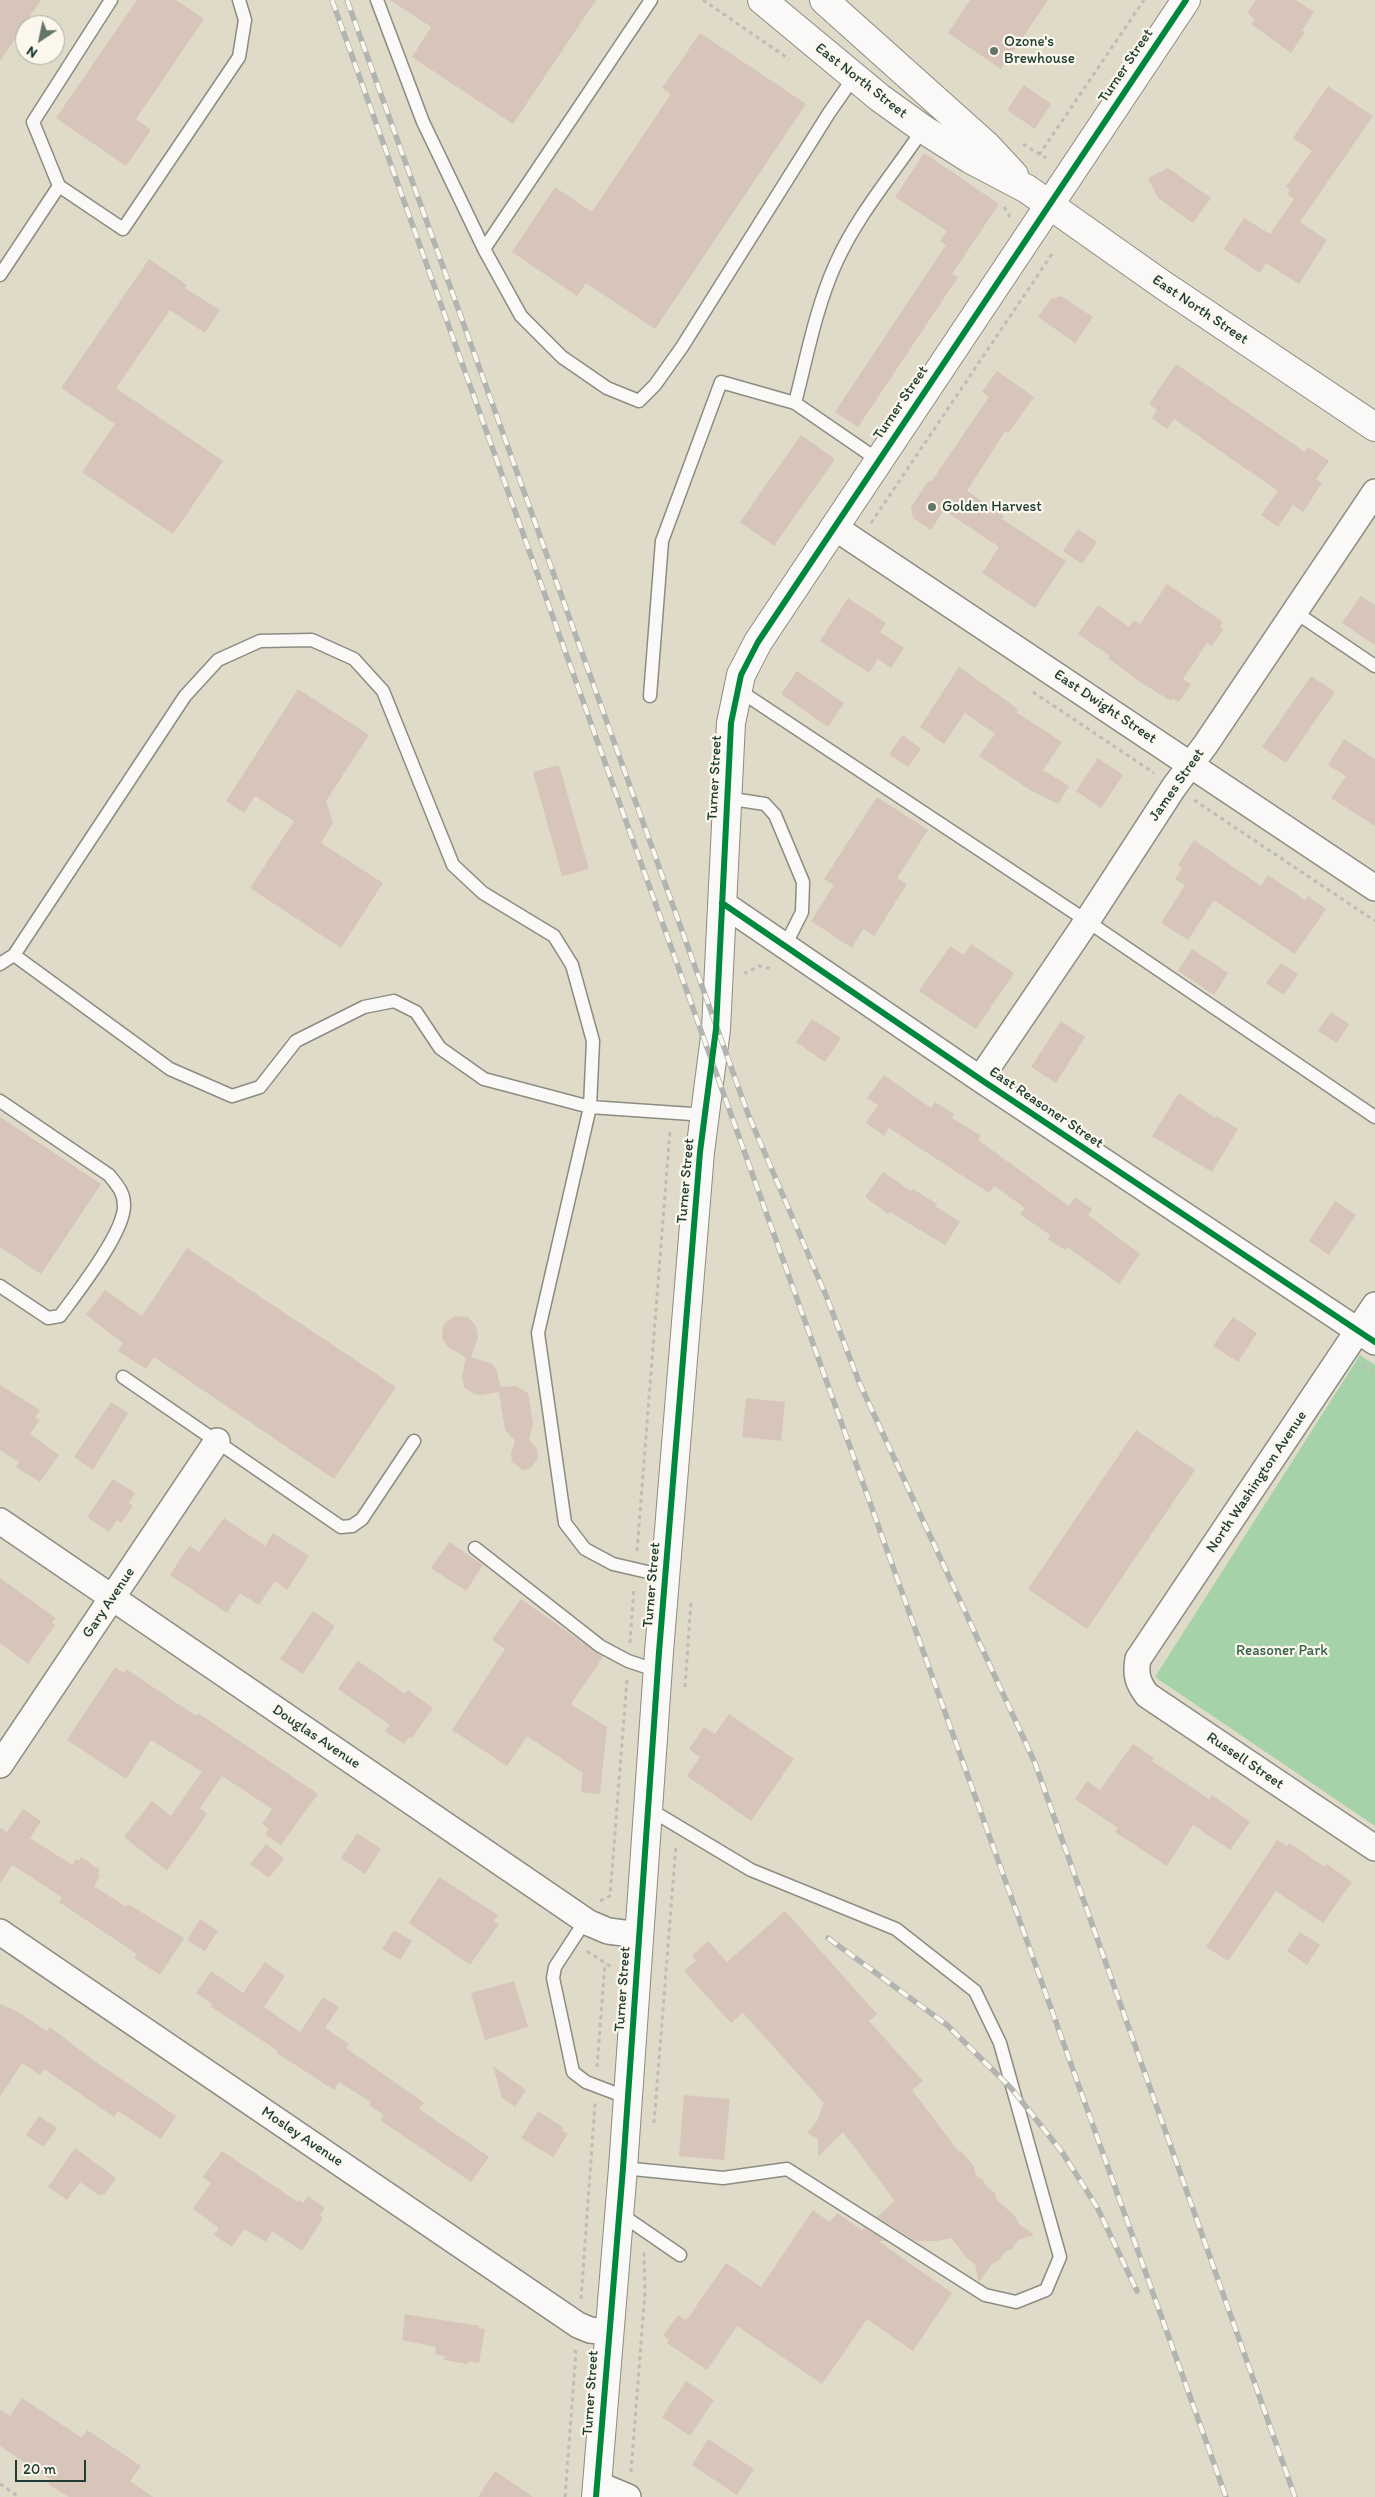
<!DOCTYPE html>
<html>
<head>
<meta charset="utf-8">
<style>
  body { margin:0 }
  #map { position:relative; width:1375px; height:2497px; overflow:hidden; background:#e0dac8; font-family:Itim,sans-serif }
  canvas { display:block }
  .north { position:absolute; left:15px; top:15px; width:50px; height:50px; box-sizing:border-box; background:#fbf7ec; border:1px solid #a3ada2; border-radius:50%; rotate:214deg; font-size:14px; font-weight:700; line-height:20px; text-align:center; color:#1f3d34 }
  .north::after { content:''; display:block; margin:auto; width:18px; height:22px; background:#637468; clip-path:polygon(50% 0,100% 100%,50% 72%,0 100%) }
  .scale { position:absolute; left:15px; top:2460px; width:71px; height:22px; box-sizing:border-box; border:2px solid #1f3d34; border-top:0; padding-left:6px; font-size:15px; line-height:18px; white-space:nowrap; color:#1f3d34; -webkit-text-stroke:4px #fbf7ec; paint-order:stroke }
</style>
</head>
<body>
<div id="map">
<canvas width="1375" height="2497"></canvas>
<div class="north">N</div>
<div class="scale">20 m</div>
</div>
<script>
const ctx = document.querySelector('canvas').getContext('2d');
ctx.lineJoin = 'round';
function fill(path, color) { ctx.fillStyle = color; ctx.fill(path, 'evenodd'); }
function strokePath(path, color, width, dash) { ctx.strokeStyle = color; ctx.lineWidth = width; ctx.lineCap = dash ? 'butt' : 'round'; ctx.setLineDash(dash || []); ctx.stroke(path); }
function write(font, color, halo, rows, align = 'center') {
  ctx.font = font + ' Itim,sans-serif'; ctx.lineWidth = 4.5; ctx.setLineDash([]); ctx.textBaseline = 'middle'; ctx.strokeStyle = halo; ctx.fillStyle = color; for (const [text, x, y, turn = 0] of rows) {
    ctx.save(); ctx.translate(x, y); ctx.rotate((+turn || 0) * Math.PI / 180); ctx.textAlign = isNaN(turn) ? turn : align; if (halo) ctx.strokeText(text, 0, 0); ctx.fillText(text, 0, 0); ctx.restore();
  }
}
const green = new Path2D(`
  M 1360,1355 L 1375,1365 L 1375,1826 L 1155,1677 Z`);
const building = new Path2D(`
  M 0,0 L 41,0 L 0,61 Z
  M 137,0 L 176,0 L 204,19 L 136,119 L 151,130 L 126,166 L 56,118 Z
  M 390,0 L 596,0 L 513,124 L 412,57 L 431,27 Z
  M 970,0 L 1048,0 L 1001,69 L 948,33 Z
  M 1256,0 L 1296,0 L 1314,12 L 1302,30 L 1305,32 L 1291,53 L 1251,24 L 1255,19 L 1247,13 Z
  M 700,33 L 806,104 L 655,329 L 586,283 L 577,296 L 512,252 L 555,187 L 592,212 L 671,94 L 662,88 Z
  M 1024,85 L 1051,104 L 1035,129 L 1007,110 Z
  M 1328,86 L 1373,116 L 1300,222 L 1327,240 L 1299,284 L 1266,263 L 1260,273 L 1224,249 L 1244,218 L 1270,234 L 1294,199 L 1287,194 L 1290,190 L 1286,187 L 1312,151 L 1293,138 Z
  M 924,153 L 999,204 L 952,274 L 958,277 L 858,427 L 835,412 L 946,245 L 940,241 L 947,231 L 895,197 Z
  M 1168,168 L 1211,198 L 1193,223 L 1158,198 L 1148,178 Z
  M 149,259 L 187,285 L 185,288 L 220,310 L 205,333 L 170,310 L 116,388 L 223,461 L 173,534 L 82,472 L 115,424 L 61,388 Z
  M 1061,296 L 1093,317 L 1075,343 L 1038,317 L 1051,299 Z
  M 1176,364 L 1305,452 L 1308,447 L 1329,461 L 1316,479 L 1322,483 L 1303,512 L 1293,505 L 1278,527 L 1261,515 L 1278,491 L 1174,419 L 1167,429 L 1152,418 L 1157,410 L 1149,404 Z
  M 997,371 L 1034,397 L 1008,433 L 1005,431 L 967,491 L 1004,516 L 1002,519 L 1066,561 L 1035,608 L 982,573 L 999,547 L 944,510 L 931,530 L 913,518 L 911,507 L 929,480 L 931,482 L 989,397 L 982,392 Z
  M 801,435 L 835,459 L 774,546 L 740,522 Z
  M 1078,529 L 1097,542 L 1082,564 L 1063,551 Z
  M 1167,584 L 1223,622 L 1220,627 L 1223,630 L 1212,646 L 1207,643 L 1183,679 L 1191,684 L 1179,702 L 1172,698 L 1171,701 L 1142,683 L 1108,658 L 1110,656 L 1078,634 L 1098,605 L 1129,627 L 1134,620 L 1140,624 Z
  M 1361,596 L 1375,605 L 1375,645 L 1342,623 Z
  M 848,598 L 886,623 L 880,632 L 904,648 L 891,668 L 878,659 L 869,673 L 820,641 Z
  M 959,667 L 1018,709 L 1016,712 L 1062,742 L 1043,770 L 1069,786 L 1058,804 L 1030,790 L 979,756 L 995,734 L 965,713 L 944,744 L 920,727 Z
  M 797,671 L 844,703 L 828,727 L 781,694 Z
  M 1311,676 L 1335,692 L 1286,763 L 1262,747 Z
  M 298,689 L 369,735 L 326,801 L 333,822 L 321,843 L 383,883 L 341,948 L 250,888 L 294,821 L 255,796 L 244,813 L 226,801 Z
  M 903,735 L 921,749 L 908,767 L 889,754 Z
  M 1344,739 L 1375,759 L 1375,826 L 1331,798 L 1346,776 L 1328,765 Z
  M 1098,758 L 1123,775 L 1101,808 L 1076,791 Z
  M 559,765 L 589,869 L 562,876 L 533,772 Z
  M 877,797 L 928,830 L 897,878 L 907,884 L 874,936 L 863,929 L 852,948 L 811,921 L 834,885 L 824,879 Z
  M 1194,840 L 1261,886 L 1268,875 L 1305,900 L 1308,896 L 1326,909 L 1295,954 L 1214,900 L 1188,940 L 1161,923 L 1185,885 L 1175,879 L 1182,868 L 1178,865 Z
  M 971,944 L 1014,973 L 976,1029 L 919,991 L 950,946 L 964,955 Z
  M 1192,949 L 1228,973 L 1214,995 L 1178,971 Z
  M 1281,963 L 1298,974 L 1284,995 L 1266,983 Z
  M 1331,1012 L 1349,1024 L 1337,1043 L 1318,1031 Z
  M 812,1019 L 841,1038 L 825,1062 L 796,1042 Z
  M 1061,1021 L 1085,1037 L 1056,1083 L 1031,1067 Z
  M 884,1075 L 931,1108 L 935,1102 L 954,1114 L 952,1118 L 981,1136 L 978,1140 L 1069,1206 L 1075,1197 L 1092,1209 L 1088,1215 L 1140,1254 L 1119,1284 L 1067,1247 L 1065,1250 L 1048,1239 L 1050,1235 L 1020,1214 L 1025,1208 L 994,1186 L 989,1193 L 889,1128 L 884,1136 L 866,1123 L 878,1105 L 867,1098 Z
  M 1179,1093 L 1215,1118 L 1216,1116 L 1238,1129 L 1212,1172 L 1152,1136 Z
  M 0,1117 L 101,1184 L 41,1274 L 0,1247 Z
  M 883,1172 L 911,1191 L 913,1189 L 937,1204 L 935,1206 L 960,1222 L 945,1245 L 890,1212 L 888,1214 L 865,1197 Z
  M 1335,1201 L 1356,1215 L 1329,1255 L 1309,1241 Z
  M 187,1248 L 396,1387 L 334,1479 L 154,1357 L 146,1369 L 118,1351 L 123,1343 L 86,1315 L 105,1290 L 142,1316 Z
  M 456,1316 L 468,1317 L 476,1326 L 478,1337 L 471,1357 L 492,1364 L 496,1369 L 501,1387 L 516,1386 L 528,1393 L 533,1423 L 529,1440 L 537,1449 L 538,1458 L 531,1468 L 523,1470 L 512,1462 L 511,1453 L 515,1441 L 505,1430 L 499,1392 L 480,1395 L 474,1394 L 464,1387 L 462,1376 L 466,1358 L 448,1347 L 442,1338 L 443,1326 L 447,1321 Z
  M 1233,1317 L 1257,1333 L 1238,1362 L 1213,1346 Z
  M 0,1385 L 40,1410 L 35,1417 L 40,1420 L 30,1434 L 59,1455 L 40,1482 L 16,1467 L 19,1462 L 0,1450 Z
  M 746,1398 L 785,1402 L 781,1441 L 742,1437 Z
  M 111,1402 L 128,1413 L 93,1470 L 74,1457 Z
  M 1136,1430 L 1195,1470 L 1087,1629 L 1028,1589 Z
  M 113,1479 L 135,1493 L 129,1503 L 133,1506 L 121,1523 L 117,1520 L 109,1532 L 87,1517 Z
  M 224,1518 L 265,1546 L 273,1533 L 309,1556 L 287,1590 L 275,1581 L 259,1605 L 240,1593 L 227,1613 L 170,1575 L 189,1546 L 199,1552 Z
  M 449,1542 L 483,1565 L 466,1591 L 431,1568 Z
  M 0,1578 L 56,1618 L 52,1623 L 55,1625 L 28,1664 L 0,1643 Z
  M 521,1599 L 603,1657 L 571,1704 L 607,1727 L 600,1794 L 581,1792 L 583,1773 L 527,1736 L 507,1766 L 452,1730 L 505,1649 L 492,1640 Z
  M 313,1611 L 335,1626 L 303,1674 L 280,1659 Z
  M 358,1661 L 405,1694 L 408,1690 L 433,1708 L 411,1739 L 409,1737 L 404,1744 L 385,1731 L 390,1725 L 338,1689 Z
  M 115,1667 L 124,1673 L 126,1669 L 196,1716 L 198,1713 L 318,1794 L 281,1845 L 265,1834 L 269,1829 L 262,1824 L 272,1809 L 222,1776 L 200,1808 L 207,1814 L 167,1871 L 124,1837 L 152,1801 L 171,1816 L 202,1772 L 151,1740 L 126,1779 L 67,1740 Z
  M 729,1714 L 794,1759 L 751,1821 L 687,1776 L 700,1757 L 689,1749 L 704,1727 L 715,1734 Z
  M 1133,1744 L 1154,1758 L 1152,1761 L 1209,1799 L 1212,1795 L 1250,1822 L 1230,1850 L 1193,1825 L 1167,1866 L 1115,1832 L 1118,1828 L 1075,1799 L 1087,1781 L 1100,1790 Z
  M 23,1809 L 41,1821 L 30,1838 L 72,1865 L 76,1859 L 79,1861 L 81,1857 L 100,1870 L 97,1874 L 100,1876 L 94,1886 L 126,1907 L 128,1904 L 184,1938 L 160,1975 L 134,1958 L 137,1954 L 59,1902 L 62,1897 L 12,1865 L 0,1884 L 0,1828 L 7,1832 Z
  M 357,1833 L 381,1849 L 365,1874 L 341,1858 Z
  M 1277,1840 L 1287,1846 L 1289,1843 L 1325,1867 L 1327,1864 L 1352,1882 L 1323,1923 L 1276,1891 L 1228,1961 L 1206,1947 Z
  M 266,1844 L 284,1859 L 269,1878 L 250,1864 Z
  M 439,1877 L 498,1915 L 494,1921 L 499,1924 L 470,1965 L 409,1923 Z
  M 785,1911 L 877,2014 L 869,2021 L 923,2081 L 912,2090 L 959,2152 L 960,2150 L 974,2166 L 976,2176 L 982,2179 L 988,2188 L 994,2192 L 997,2200 L 1015,2216 L 1019,2224 L 1034,2235 L 1018,2240 L 1012,2249 L 1005,2252 L 998,2261 L 992,2264 L 979,2282 L 975,2264 L 967,2258 L 951,2238 L 937,2241 L 916,2241 L 877,2217 L 895,2201 L 843,2132 L 818,2157 L 818,2139 L 807,2133 L 817,2121 L 824,2103 L 743,2013 L 731,2023 L 684,1971 L 696,1961 L 692,1956 L 708,1941 L 727,1962 Z
  M 200,1919 L 218,1931 L 205,1951 L 187,1940 Z
  M 394,1930 L 412,1941 L 400,1960 L 382,1949 Z
  M 1300,1932 L 1320,1945 L 1307,1965 L 1287,1951 Z
  M 265,1962 L 285,1976 L 264,2007 L 300,2032 L 323,1997 L 339,2007 L 325,2028 L 349,2044 L 346,2048 L 424,2103 L 419,2109 L 489,2157 L 471,2182 L 380,2120 L 384,2115 L 369,2105 L 371,2102 L 339,2082 L 334,2090 L 277,2053 L 278,2051 L 210,2006 L 212,2004 L 196,1993 L 211,1971 L 243,1993 Z
  M 514,1981 L 528,2027 L 485,2040 L 471,1993 Z
  M 0,2004 L 18,2012 L 47,2031 L 50,2027 L 93,2060 L 176,2116 L 161,2139 L 118,2111 L 114,2117 L 44,2069 L 40,2075 L 22,2063 L 0,2097 Z
  M 493,2066 L 526,2090 L 515,2107 L 502,2098 Z
  M 684,2095 L 730,2099 L 724,2160 L 679,2156 Z
  M 538,2111 L 564,2128 L 562,2130 L 568,2134 L 553,2157 L 521,2138 Z
  M 39,2116 L 57,2128 L 44,2147 L 26,2135 Z
  M 75,2148 L 116,2178 L 104,2195 L 102,2194 L 100,2196 L 80,2182 L 67,2200 L 48,2187 Z
  M 222,2151 L 298,2202 L 299,2200 L 303,2203 L 308,2196 L 325,2208 L 320,2215 L 323,2218 L 302,2251 L 272,2231 L 266,2242 L 244,2229 L 232,2247 L 214,2235 L 219,2228 L 193,2209 L 211,2183 L 203,2177 Z
  M 813,2210 L 830,2222 L 837,2213 L 862,2230 L 865,2228 L 886,2241 L 878,2241 L 952,2293 L 913,2351 L 867,2319 L 822,2384 L 737,2326 L 707,2370 L 667,2343 L 669,2340 L 663,2335 L 678,2315 L 685,2320 L 688,2318 L 726,2263 L 761,2287 Z
  M 405,2314 L 479,2326 L 478,2328 L 485,2329 L 479,2363 L 468,2361 L 467,2364 L 444,2360 L 445,2356 L 435,2354 L 436,2347 L 402,2340 Z
  M 686,2381 L 714,2400 L 690,2436 L 662,2417 Z
  M 22,2398 L 82,2438 L 87,2430 L 141,2466 L 130,2481 L 153,2497 L 69,2497 L 48,2484 L 51,2480 L 0,2446 L 0,2410 L 10,2416 Z
  M 708,2439 L 754,2469 L 737,2495 L 692,2465 Z
  M 495,2471 L 533,2497 L 478,2497 Z`);
const path = new Path2D(`
  M 703,0 L 789,59
  M 1023,144 L 1046,158
  M 1039,155 L 1144,0
  M 1004,207 L 1010,217
  M 871,523 L 1052,254
  M 1033,692 L 1154,773
  M 1194,800 L 1375,921
  M 744,972 L 746,973 L 759,966 L 773,969
  M 1363,1365 L 1375,1373
  M 637,1551 L 670,1131
  M 630,1643 L 634,1587
  M 685,1687 L 691,1601
  M 600,1901 L 610,1896 L 627,1679
  M 587,1951 L 613,1968
  M 597,2067 L 605,1963
  M 654,2123 L 676,1845
  M 581,2299 L 595,2103
  M 631,2472 L 645,2292 L 644,2252
  M 0,2484 L 19,2497
  M 565,2497 L 576,2352 L 573,2350`);
const service = new Path2D(`
  M 111,0 L 33,122 L 59,186 L 123,229 L 239,57 L 245,20 L 239,0
  M 377,0 L 423,122 L 484,249 L 521,316 L 562,357 L 607,388 L 639,401 L 655,385 L 682,347 L 829,113 L 854,77
  M 484,249 L 651,0
  M 0,275 L 59,186
  M 795,403 C 807,356 816,307 836,263 C 858,214 894,173 923,129
  M 1295,612 L 1375,666
  M 737,689 L 1087,921 L 1375,1117
  M 650,696 L 662,541 L 721,382 L 795,403 L 878,460
  M 726,798 L 765,804 L 775,815 L 803,882 L 802,912 L 785,946
  M 14,955 L 170,1069 L 232,1096 L 260,1087 L 296,1041 L 364,1007 L 394,1001 L 416,1012 L 440,1048 L 484,1079 L 590,1107 L 706,1115
  M 0,964 L 14,955 L 185,696 L 218,660 L 260,641 L 312,640 L 354,659 L 383,691 L 453,865 L 483,893 L 554,936 L 572,965 L 593,1041 L 590,1107 L 538,1333 L 565,1523 L 585,1549 L 613,1564 L 665,1576
  M 0,1101 L 109,1175 C 117,1185 124,1192 124,1205 C 125,1232 76,1294 60,1316 L 48,1318 L 0,1286
  M 123,1377 L 341,1527 L 352,1526 L 362,1519 L 414,1441
  M 475,1548 L 600,1646 L 628,1661 L 658,1671
  M 585,1921 L 555,1967 L 553,1978 L 573,2072 L 586,2082 L 628,2098
  M 623,2168 L 723,2178 L 787,2169 L 985,2295 L 1016,2302 L 1046,2290 L 1060,2257 L 1000,2043 L 975,1991 L 896,1929 L 751,1870 L 649,1809
  M 619,2213 L 680,2255`);
const minor = new Path2D(`
  M 834,527 L 1375,888
  M 722,903 L 980,1079 L 1375,1342
  M 980,1079 L 1087,921 L 1174,787 L 1206,744 L 1375,492
  M 1375,1305 L 1138,1659 C 1135,1675 1138,1683 1147,1695 L 1375,1848
  M 0,1521 L 589,1923 L 608,1931 L 639,1935
  M 0,1765 L 217,1441
  M 0,1932 L 578,2325 L 590,2330 L 608,2332
  M 597,2484 L 628,2497`);
const tertiary = new Path2D(`
  M 596,2497 L 623,2168 L 659,1652 L 700,1152 L 716,1029 L 731,723 L 741,675 L 758,642 L 1186,0`);
const primary = new Path2D(`
  M 762,0 L 880,98 L 923,129 L 970,159 L 1027,189 L 1163,285 L 1375,427
  M 824,0 L 987,146 L 1014,175`);
const rail = new Path2D(`
  M 332,0 L 1226,2497
  M 347,0 L 748,1114 L 827,1298 L 859,1382 L 1035,1763 L 1295,2497
  M 828,1938 L 947,2025 L 1011,2088 L 1062,2152 L 1097,2207 L 1137,2291`);
const cycleway = new Path2D(`
  M 722,903 L 980,1079 L 1375,1342
  M 596,2497 L 623,2168 L 659,1652 L 700,1152 L 716,1029 L 731,723 L 741,675 L 758,642 L 1186,0`);
const markers = [
  [994,51,5,"#637468"],
  [932,507,5,"#637468"]
];
const poiNames = [
  ["Ozone's",1004,42],
  ["Brewhouse",1004,59],
  ["Golden Harvest",942,507]
];
const streetNames = [
  ["Turner Street",1126,66,-56],
  ["East North Street",861,81,38],
  ["East North Street",1200,310,34],
  ["Turner Street",901,403,-56],
  ["East Dwight Street",1105,707,34],
  ["Turner Street",715,778,-87],
  ["James Street",1177,785,-55],
  ["East Reasoner Street",1046,1108,34],
  ["Turner Street",686,1181,-85],
  ["North Washington Avenue",1257,1482,-56],
  ["Turner Street",652,1585,-85],
  ["Gary Avenue",109,1603,-56],
  ["Douglas Avenue",316,1737,34],
  ["Russell Street",1245,1761,34],
  ["Turner Street",623,1989,-86],
  ["Mosley Avenue",302,2137,34],
  ["Turner Street",591,2393,-86]
];
const parkNames = [
  ["Reasoner Park",1282,1651]
];
fill(green, '#a6d2a9');
fill(building, '#d7c5ba');
strokePath(service, '#8b8c82', 15);
strokePath(minor, '#8b8c82', 28);
strokePath(tertiary, '#8b8c82', 30);
strokePath(primary, '#8b8c82', 30);
strokePath(path, '#bbbdb9', 3, [4, 4]);
strokePath(service, '#faf9f7', 12);
strokePath(minor, '#faf9f7', 25);
strokePath(tertiary, '#faf9f7', 28);
strokePath(primary, '#faf9f7', 28);
strokePath(rail, '#b1b4b0', 5.5);
strokePath(rail, '#fbf7ec', 4, [11]);
strokePath(cycleway, '#00873e', 6);
for (const [x, y, r, color] of markers) { const dot = new Path2D(); dot.arc(x, y, r, 0, 2 * Math.PI); ctx.fillStyle = color; ctx.fill(dot); strokePath(dot, '#fbf7ec', 2); }
write('15px', '#1f3d34', '#fbf7ec', poiNames, 'left');
write('15px', '#1f3d34', '#fbf7ec', streetNames);
write('15px', '#35614b', '#fbf7ec', parkNames);
</script>
</body>
</html>
